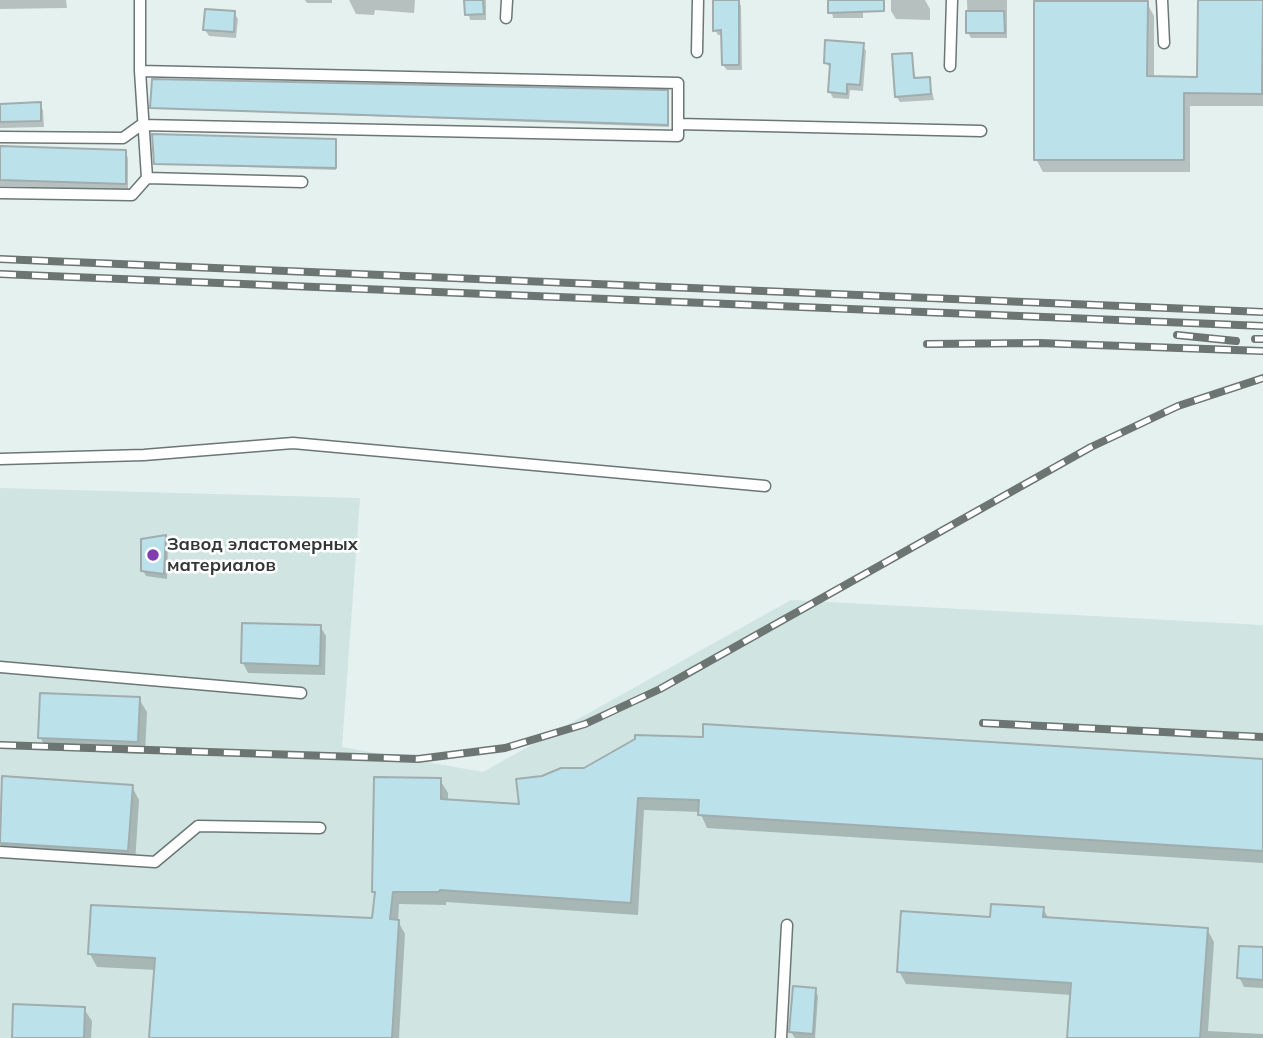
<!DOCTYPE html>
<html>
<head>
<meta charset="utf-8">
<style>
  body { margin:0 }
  canvas { display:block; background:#e4f1ef }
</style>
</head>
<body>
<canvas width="1263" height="1038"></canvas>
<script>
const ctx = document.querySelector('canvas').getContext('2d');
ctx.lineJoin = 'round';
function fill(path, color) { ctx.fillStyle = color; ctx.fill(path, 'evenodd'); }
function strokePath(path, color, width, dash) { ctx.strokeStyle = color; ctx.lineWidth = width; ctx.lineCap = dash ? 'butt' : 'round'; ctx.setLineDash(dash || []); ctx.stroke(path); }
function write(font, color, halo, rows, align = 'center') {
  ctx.font = font + ' Mulish,sans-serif'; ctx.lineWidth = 5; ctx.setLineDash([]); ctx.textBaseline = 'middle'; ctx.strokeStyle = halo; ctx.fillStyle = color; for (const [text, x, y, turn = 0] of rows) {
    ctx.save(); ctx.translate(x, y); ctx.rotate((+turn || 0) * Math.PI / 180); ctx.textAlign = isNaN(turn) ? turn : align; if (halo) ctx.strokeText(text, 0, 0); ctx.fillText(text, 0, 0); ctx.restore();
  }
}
const built = new Path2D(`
  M 0,488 L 360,498 L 342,747 L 483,772 L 791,600 L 1263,625 L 1263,1038 L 0,1038 Z`);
const shadow = new Path2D(`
  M 0,0 L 66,0 L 67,8 L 0,9 Z
  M 305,0 L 332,0 L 332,3 L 307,3 Z
  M 349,0 L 415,0 L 414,13 L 375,10 L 374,15 L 356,14 Z
  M 466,0 L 486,0 L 486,20 L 470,20 Z
  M 715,0 L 738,0 L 741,6 L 742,70 L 727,70 L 723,65 L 723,35 L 718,35 L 715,30 Z
  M 830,0 L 863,0 L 863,18 L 833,18 Z
  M 891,0 L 925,0 L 930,9 L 930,20 L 896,19 L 891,11 Z
  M 967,0 L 1007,0 L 1007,38 L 971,38 L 968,33 Z
  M 1055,0 L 1147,3 L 1154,16 L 1154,78 L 1199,78 L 1199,0 L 1263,0 L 1263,106 L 1190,106 L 1190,172 L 1043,172 L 1036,159 Z
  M 234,13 L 238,19 L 236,38 L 209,36 L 205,30 Z
  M 862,45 L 866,51 L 863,91 L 850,90 L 849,99 L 833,98 L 830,92 L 832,69 L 826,63 Z
  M 911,55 L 916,80 L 929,79 L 934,100 L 900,102 L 896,96 Z
  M 667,92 L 669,127 L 152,108 Z
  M 40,104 L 43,110 L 44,127 L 0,128 L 0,105 Z
  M 335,140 L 336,170 L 155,164 Z
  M 0,148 L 125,151 L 128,158 L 128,190 L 0,186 Z
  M 165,537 L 168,543 L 167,579 L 146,576 L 143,570 Z
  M 320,626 L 326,636 L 325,675 L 248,673 L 243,663 Z
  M 139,699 L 147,712 L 145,754 L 47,750 L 40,737 Z
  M 1263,761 L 1263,863 L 707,828 L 700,812 L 644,810 L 638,915 L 446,902 L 446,905 L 399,904 L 398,921 L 405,934 L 399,1038 L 151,1038 L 156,970 L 97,967 L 90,954 L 374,920 L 376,895 L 374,891 L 440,780 L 448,793 L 448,801 L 521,806 L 518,780 Z
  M 4,778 L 132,787 L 139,800 L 135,864 L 7,855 L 0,844 Z
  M 1043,909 L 1049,919 L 1207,929 L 1214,942 L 1208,1031 L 1263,1034 L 1263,1038 L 1069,1038 L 1072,995 L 906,984 L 899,971 L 992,919 Z
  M 1263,949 L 1263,988 L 1244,987 L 1239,977 Z
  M 815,990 L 818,996 L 815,1038 L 795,1038 L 791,1032 Z
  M 84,1009 L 92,1021 L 91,1038 L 13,1038 Z`);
const building = new Path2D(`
  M 464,0 L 483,0 L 484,14 L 465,15 Z
  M 713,0 L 739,0 L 739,65 L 722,65 L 721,30 L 713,31 Z
  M 828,0 L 884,0 L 884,11 L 828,13 Z
  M 1198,0 L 1263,0 L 1262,94 L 1184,93 L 1184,160 L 1034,160 L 1034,1 L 1148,1 L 1147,76 L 1197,77 Z
  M 205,9 L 235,11 L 234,32 L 203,30 Z
  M 966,11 L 1004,11 L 1005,33 L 966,33 Z
  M 825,40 L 864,43 L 860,85 L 847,84 L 847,94 L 828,92 L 830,64 L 824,63 Z
  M 912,53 L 914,78 L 930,77 L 931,94 L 895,97 L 892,54 Z
  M 152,79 L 668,90 L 668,125 L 150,108 Z
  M 41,102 L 41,121 L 0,122 L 0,104 Z
  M 152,134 L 336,139 L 336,168 L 154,164 Z
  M 0,146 L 126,150 L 126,184 L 0,180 Z
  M 166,535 L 164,574 L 141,571 L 141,539 Z
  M 242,623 L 321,625 L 320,666 L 241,663 Z
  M 40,693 L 140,697 L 138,742 L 38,738 Z
  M 703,724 L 1263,759 L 1263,851 L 698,815 L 699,800 L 638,798 L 631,903 L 440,890 L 439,892 L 393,892 L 390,919 L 399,920 L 392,1038 L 149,1038 L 155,958 L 88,954 L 91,905 L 372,918 L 375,892 L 372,892 L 374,777 L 441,778 L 441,799 L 519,804 L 516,779 L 542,776 L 561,768 L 584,768 L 635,739 L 635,735 L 703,737 Z
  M 2,776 L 133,785 L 128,851 L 0,843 Z
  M 991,904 L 1044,907 L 1043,917 L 1208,928 L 1200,1038 L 1067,1038 L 1071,983 L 897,972 L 901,911 L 990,917 Z
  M 1239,946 L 1263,947 L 1263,980 L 1237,978 Z
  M 793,986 L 816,988 L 813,1034 L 789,1032 Z
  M 13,1004 L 85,1007 L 84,1038 L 12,1038 Z`);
const service = new Path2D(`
  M 1162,0 L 1164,43
  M 506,18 L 507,0
  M 697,52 L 698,0
  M 950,66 L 952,0
  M 140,71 L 140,0
  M 678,124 L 981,131
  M 0,137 L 123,138 L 141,125 L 678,136 L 678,83 L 140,71 L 147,178 L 302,182
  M 0,193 L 132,195 L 147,178
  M 0,459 L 144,455 L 293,443 L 765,486
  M 0,667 L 301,693
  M 0,852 L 155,862 L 198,826 L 320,828
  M 781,1038 L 787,925`);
const rail = new Path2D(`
  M 0,259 L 1263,312
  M 0,274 L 1263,326
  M 1177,335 L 1236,341
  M 1255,339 L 1263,339
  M 927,344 L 1039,343 L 1263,351
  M 983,723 L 1263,737
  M 0,745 L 418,759 L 505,748 L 585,724 L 660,689 L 1091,447 L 1178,406 L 1263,378`);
const markers = [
  [153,555,7,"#813cb0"]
];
const poiNames = [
  ["Завод эластомерных",167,545],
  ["материалов",167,566]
];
fill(built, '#d0e5e2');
fill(shadow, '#0003');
fill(building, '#bbe2ea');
strokePath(building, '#a0acae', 2);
strokePath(service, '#6b7775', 13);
strokePath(service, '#fff', 10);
strokePath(rail, '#6d7573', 8);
strokePath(rail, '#fff', 5, [16]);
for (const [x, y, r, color] of markers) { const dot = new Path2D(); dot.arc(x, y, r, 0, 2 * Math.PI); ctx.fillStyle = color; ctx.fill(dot); strokePath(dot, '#fff', 2.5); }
write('bold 18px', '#333837', '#fff', poiNames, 'left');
</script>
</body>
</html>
